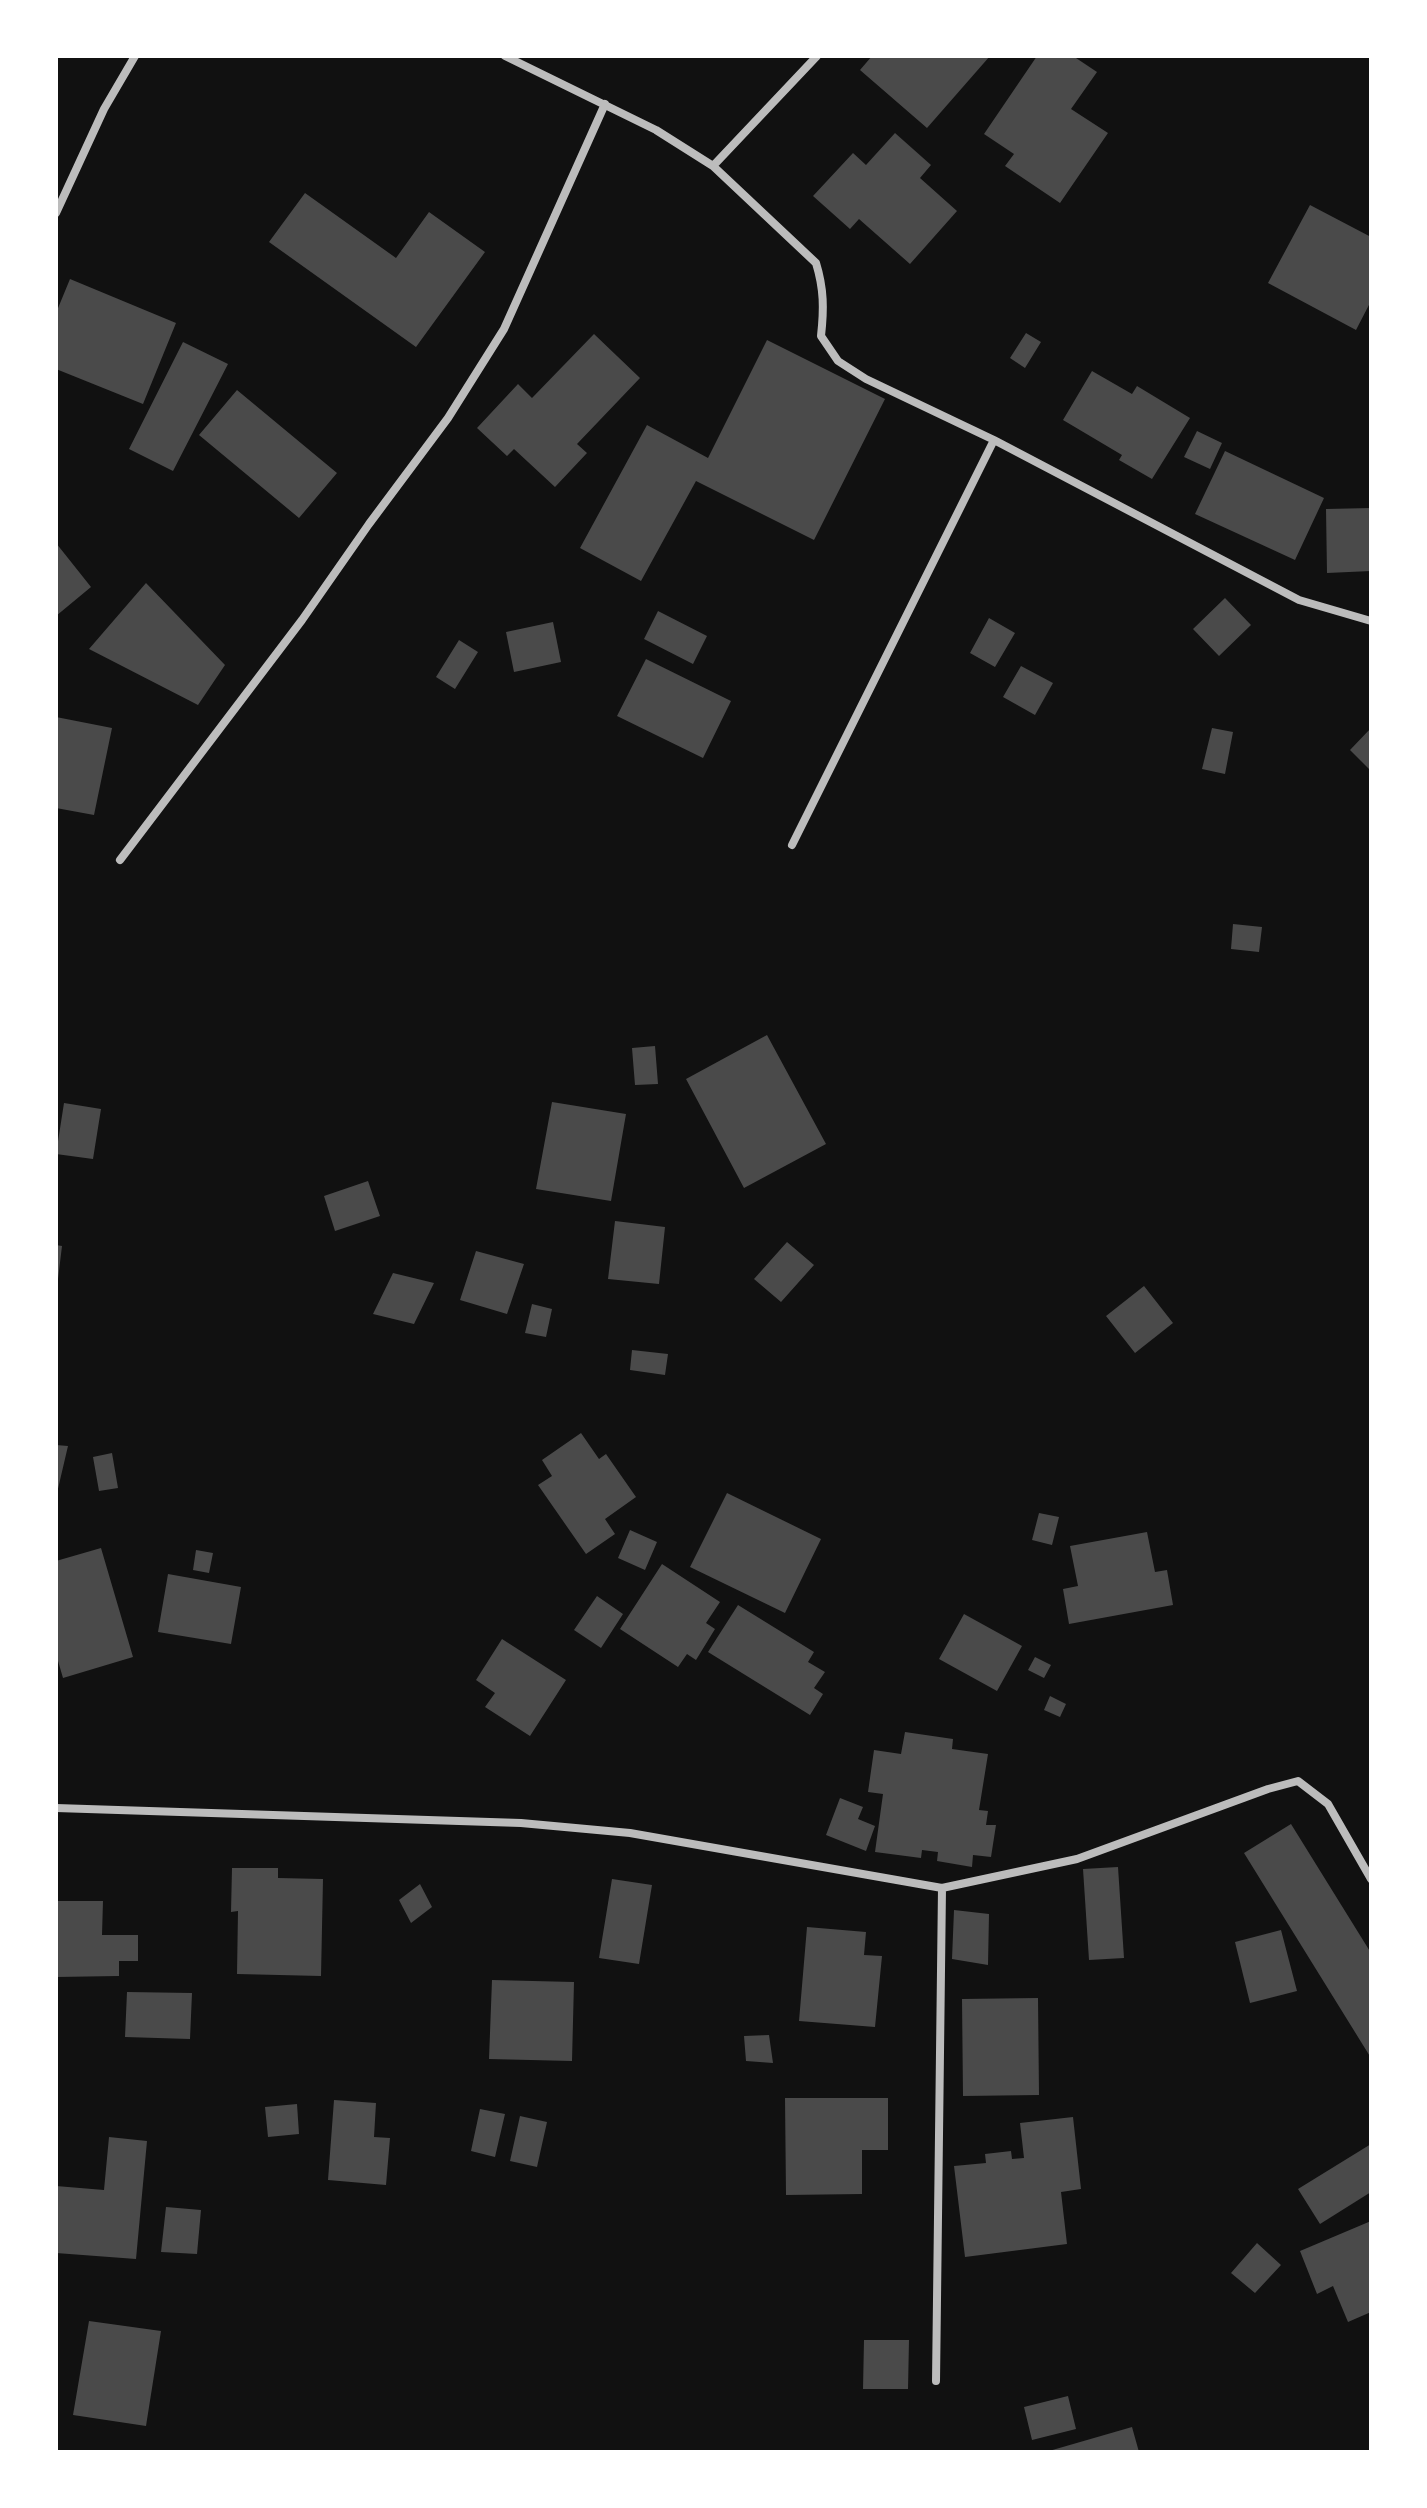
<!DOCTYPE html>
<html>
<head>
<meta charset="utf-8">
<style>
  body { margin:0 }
  #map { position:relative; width:1427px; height:2508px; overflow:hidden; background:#111; font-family:Signika,sans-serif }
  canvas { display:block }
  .frame { position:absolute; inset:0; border:58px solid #fff; pointer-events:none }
</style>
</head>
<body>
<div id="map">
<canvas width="1427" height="2508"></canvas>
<div class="frame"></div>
</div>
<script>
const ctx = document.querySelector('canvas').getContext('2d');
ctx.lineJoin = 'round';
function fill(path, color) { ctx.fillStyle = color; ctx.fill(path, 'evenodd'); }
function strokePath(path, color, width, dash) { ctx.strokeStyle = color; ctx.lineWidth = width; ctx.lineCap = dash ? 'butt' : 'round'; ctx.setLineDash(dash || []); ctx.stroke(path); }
const building = new Path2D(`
  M 872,56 L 990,56 L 927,128 L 860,70 Z
  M 1037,56 L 1073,56 L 1097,72 L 1071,109 L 1108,133 L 1060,203 L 1005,166 L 1014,154 L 984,134 Z
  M 895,133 L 931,165 L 920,178 L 957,211 L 910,264 L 859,219 L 850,229 L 813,196 L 853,153 L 866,165 Z
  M 305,193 L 396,258 L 429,212 L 485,252 L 416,347 L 269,242 Z
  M 1310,205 L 1371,237 L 1371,301 L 1356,330 L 1268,283 Z
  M 70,279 L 176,323 L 143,404 L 56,369 L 56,313 Z
  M 1026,333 L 1041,342 L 1025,368 L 1010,358 Z
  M 594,334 L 640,378 L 577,444 L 587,453 L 555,487 L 514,449 L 507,456 L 477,428 L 518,384 L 532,398 Z
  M 767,340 L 885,399 L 814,540 L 696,481 L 641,581 L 580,548 L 647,425 L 708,458 Z
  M 183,342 L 228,364 L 173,471 L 129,449 Z
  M 1092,371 L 1132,394 L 1137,386 L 1190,418 L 1152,479 L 1119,460 L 1122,455 L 1063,420 Z
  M 237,390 L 337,473 L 299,518 L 199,435 Z
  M 1197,431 L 1222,443 L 1210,469 L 1184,457 Z
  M 1225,451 L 1324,498 L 1295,560 L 1195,514 Z
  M 1371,508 L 1371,571 L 1327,573 L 1326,509 Z
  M 56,543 L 91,587 L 56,616 Z
  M 146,583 L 225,665 L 198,705 L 89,649 Z
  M 1225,598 L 1251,625 L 1219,656 L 1193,629 Z
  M 658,611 L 707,636 L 693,664 L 644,639 Z
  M 989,618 L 1015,633 L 995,667 L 970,653 Z
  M 553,622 L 561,662 L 514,672 L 506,632 Z
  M 459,640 L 478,652 L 455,689 L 436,677 Z
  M 646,659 L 731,701 L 703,758 L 617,716 Z
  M 1021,666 L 1053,683 L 1035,715 L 1003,697 Z
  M 56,717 L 112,728 L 94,815 L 56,808 Z
  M 1212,728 L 1233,732 L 1225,774 L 1202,769 Z
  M 1371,728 L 1371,771 L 1350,750 Z
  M 1233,924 L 1262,927 L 1259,952 L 1231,949 Z
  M 767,1035 L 826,1144 L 744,1188 L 686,1079 Z
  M 655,1046 L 658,1084 L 635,1085 L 632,1048 Z
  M 552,1102 L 626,1114 L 611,1201 L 536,1189 Z
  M 64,1103 L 101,1109 L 93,1159 L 56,1154 Z
  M 368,1181 L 380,1216 L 335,1231 L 324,1196 Z
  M 615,1221 L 665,1227 L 659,1284 L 608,1279 Z
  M 787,1242 L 814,1265 L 781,1302 L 754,1279 Z
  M 56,1245 L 62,1246 L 58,1279 L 56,1279 Z
  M 476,1251 L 524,1264 L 507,1314 L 460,1300 Z
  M 393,1273 L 434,1283 L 414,1324 L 373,1314 Z
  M 1144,1286 L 1173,1323 L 1135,1353 L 1106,1316 Z
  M 532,1304 L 552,1309 L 546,1337 L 525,1333 Z
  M 632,1350 L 668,1354 L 665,1375 L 630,1370 Z
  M 581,1433 L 599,1459 L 606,1454 L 636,1497 L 605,1519 L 615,1534 L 586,1554 L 538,1485 L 552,1476 L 542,1460 Z
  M 56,1445 L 68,1446 L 57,1493 L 56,1493 Z
  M 112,1453 L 118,1488 L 99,1491 L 93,1457 Z
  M 727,1493 L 821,1539 L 785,1613 L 690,1567 Z
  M 1039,1513 L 1059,1517 L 1052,1545 L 1032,1540 Z
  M 630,1530 L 657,1542 L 645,1570 L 618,1558 Z
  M 1147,1532 L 1155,1572 L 1167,1570 L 1173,1605 L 1069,1624 L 1063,1589 L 1078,1586 L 1070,1546 Z
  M 101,1548 L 133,1657 L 63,1678 L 56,1654 L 56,1561 Z
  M 196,1550 L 213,1553 L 209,1573 L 193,1570 Z
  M 662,1564 L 720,1602 L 706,1623 L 715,1629 L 696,1660 L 687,1654 L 678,1667 L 620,1629 Z
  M 168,1574 L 241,1587 L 231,1644 L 158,1632 Z
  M 597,1596 L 623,1614 L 601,1648 L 574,1630 Z
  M 738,1605 L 814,1652 L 808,1662 L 825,1672 L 814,1688 L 823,1694 L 810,1715 L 708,1652 Z
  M 964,1614 L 1022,1646 L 997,1691 L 939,1659 Z
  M 502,1639 L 566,1680 L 530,1736 L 485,1707 L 495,1693 L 476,1680 Z
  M 1035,1657 L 1051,1665 L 1044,1678 L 1028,1670 Z
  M 1050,1696 L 1066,1704 L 1060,1717 L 1044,1710 Z
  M 905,1732 L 953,1739 L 952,1749 L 988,1754 L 979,1810 L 988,1811 L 986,1825 L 996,1825 L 991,1857 L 973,1855 L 972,1867 L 937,1861 L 938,1852 L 922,1850 L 921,1858 L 875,1852 L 883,1794 L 868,1792 L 874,1750 L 901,1754 Z
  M 840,1798 L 863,1807 L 858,1819 L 875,1826 L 866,1851 L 826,1835 Z
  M 1291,1824 L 1371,1953 L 1371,2058 L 1244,1853 Z
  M 1118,1867 L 1124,1958 L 1089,1960 L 1083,1869 Z
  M 232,1868 L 278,1868 L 278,1878 L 323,1879 L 321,1976 L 237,1974 L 238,1911 L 231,1912 Z
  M 612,1879 L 652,1885 L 639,1964 L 599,1958 Z
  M 420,1884 L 432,1907 L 411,1923 L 399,1900 Z
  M 56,1901 L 103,1901 L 102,1935 L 138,1935 L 138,1961 L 119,1961 L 119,1976 L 56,1977 Z
  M 954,1910 L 989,1914 L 988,1965 L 952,1959 Z
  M 807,1927 L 866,1932 L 864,1955 L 882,1956 L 875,2027 L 799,2021 Z
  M 1281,1930 L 1297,1991 L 1250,2003 L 1235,1942 Z
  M 492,1980 L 574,1982 L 572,2061 L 489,2059 Z
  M 127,1992 L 192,1993 L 190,2039 L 125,2037 Z
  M 1038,1998 L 1039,2095 L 963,2096 L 962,1999 Z
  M 769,2035 L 773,2063 L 746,2061 L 744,2036 Z
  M 785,2098 L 888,2098 L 888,2150 L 862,2150 L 862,2194 L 786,2195 Z
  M 334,2100 L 376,2103 L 374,2137 L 390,2138 L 386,2185 L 328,2180 Z
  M 297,2104 L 299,2134 L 268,2137 L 265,2107 Z
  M 480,2109 L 505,2114 L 495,2157 L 471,2151 Z
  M 520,2116 L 547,2122 L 537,2167 L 510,2161 Z
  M 1073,2117 L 1081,2189 L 1061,2192 L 1067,2244 L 965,2257 L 954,2166 L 986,2163 L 985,2154 L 1011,2151 L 1012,2159 L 1024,2158 L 1020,2123 Z
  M 109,2137 L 147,2141 L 136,2259 L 56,2253 L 56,2186 L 104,2190 Z
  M 1371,2144 L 1371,2192 L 1320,2224 L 1298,2189 Z
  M 166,2207 L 201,2210 L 197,2254 L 161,2252 Z
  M 1371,2221 L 1371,2312 L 1348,2322 L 1333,2286 L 1317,2294 L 1300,2251 Z
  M 1257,2243 L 1281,2265 L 1255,2293 L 1231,2273 Z
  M 89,2321 L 161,2331 L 146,2426 L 73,2415 Z
  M 864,2340 L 909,2340 L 908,2389 L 863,2389 Z
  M 1068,2396 L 1076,2429 L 1032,2440 L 1024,2407 Z
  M 1132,2427 L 1139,2452 L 1049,2452 L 1049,2451 Z`);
const minor = new Path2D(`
  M 505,56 L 656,130 L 713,166 L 816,263 C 824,289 824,309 821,336 L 838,361 L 866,379 L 994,440 L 1299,600 L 1371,621
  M 713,166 L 817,56
  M 56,213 L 104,109 L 135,56
  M 792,845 L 994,440
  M 120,860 L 302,620 L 369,524 L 448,418 L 504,329 L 605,104
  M 56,1808 L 521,1823 L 630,1833 L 942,1888 L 1077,1859 L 1268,1789 L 1298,1781 L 1328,1804 L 1371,1879
  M 936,2381 L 942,1888`);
fill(building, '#4a4a4a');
strokePath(minor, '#bcbcbc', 8);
</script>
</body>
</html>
